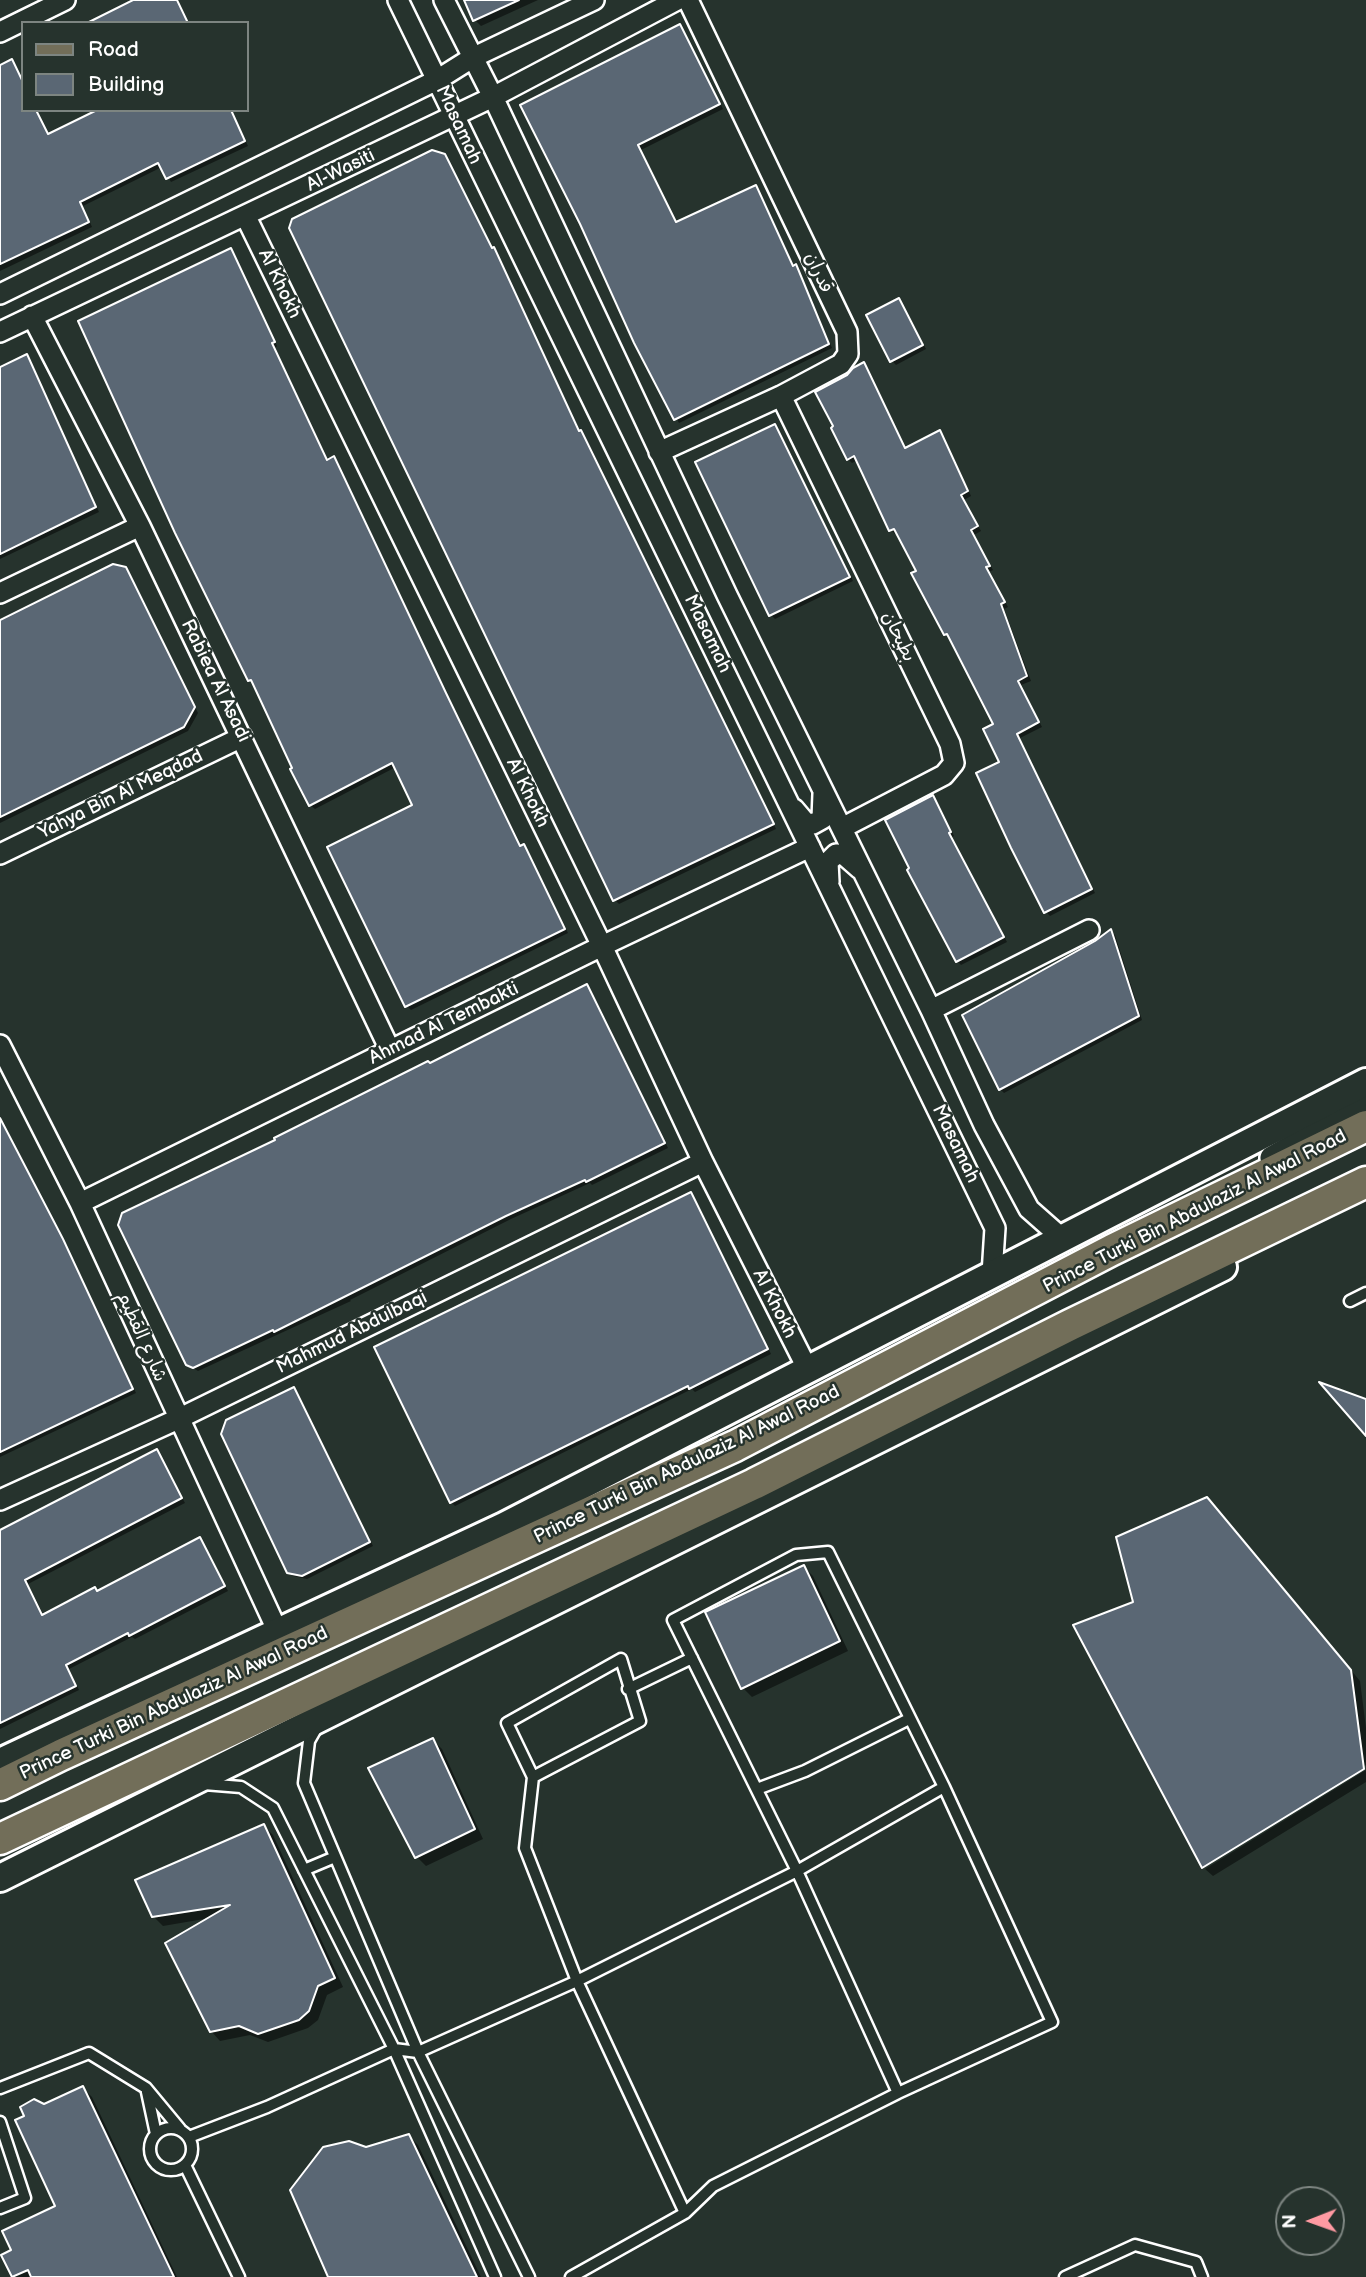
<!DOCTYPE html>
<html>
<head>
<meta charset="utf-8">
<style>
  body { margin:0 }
  #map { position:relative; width:1366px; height:2277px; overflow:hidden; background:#26332d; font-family:"Balsamiq Sans",sans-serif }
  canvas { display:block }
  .legend { position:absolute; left:21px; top:21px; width:228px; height:91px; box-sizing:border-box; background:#26332d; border:2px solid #7d8581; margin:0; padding:9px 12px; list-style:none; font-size:21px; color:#fff }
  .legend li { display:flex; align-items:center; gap:14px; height:35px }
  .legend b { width:35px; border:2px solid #7d8581 }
  .north { position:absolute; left:1275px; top:2186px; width:70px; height:70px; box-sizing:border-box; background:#26332d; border:2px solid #7d8581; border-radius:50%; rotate:269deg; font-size:19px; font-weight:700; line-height:28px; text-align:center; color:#fff }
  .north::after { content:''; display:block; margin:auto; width:24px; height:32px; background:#ff9aa2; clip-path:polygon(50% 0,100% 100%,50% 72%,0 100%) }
</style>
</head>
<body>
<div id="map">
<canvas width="1366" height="2277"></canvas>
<ul class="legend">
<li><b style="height:9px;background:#726e59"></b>Road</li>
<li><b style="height:19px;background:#5a6774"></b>Building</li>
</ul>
<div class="north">N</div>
</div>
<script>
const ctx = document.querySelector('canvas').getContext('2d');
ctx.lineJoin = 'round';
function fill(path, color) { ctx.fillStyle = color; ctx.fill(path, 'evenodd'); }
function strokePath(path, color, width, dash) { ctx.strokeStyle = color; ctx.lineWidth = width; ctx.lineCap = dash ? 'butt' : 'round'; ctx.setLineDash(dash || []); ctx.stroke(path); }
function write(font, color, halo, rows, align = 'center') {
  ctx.font = font + ' "Balsamiq Sans","Playpen Sans Arabic",sans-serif'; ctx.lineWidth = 5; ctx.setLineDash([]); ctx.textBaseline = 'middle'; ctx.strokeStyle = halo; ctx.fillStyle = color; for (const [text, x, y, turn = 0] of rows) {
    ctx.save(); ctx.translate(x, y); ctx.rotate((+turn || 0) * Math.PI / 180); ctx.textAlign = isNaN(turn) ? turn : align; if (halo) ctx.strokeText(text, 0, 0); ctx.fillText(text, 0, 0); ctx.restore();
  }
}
const shadow = new Path2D(`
  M 466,0 L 538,0 L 481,26 L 475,20 Z
  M 679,27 L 723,109 L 641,150 L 677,223 L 755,187 L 759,191 L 794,267 L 799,270 L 832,348 L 679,423 L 636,342 L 523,106 Z
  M 11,61 L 23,80 L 23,110 L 37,110 L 49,136 L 231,110 L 248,146 L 171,182 L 162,167 L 83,206 L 92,227 L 0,271 L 0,67 Z
  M 444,156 L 448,160 L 493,249 L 497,254 L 580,431 L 585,436 L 776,829 L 619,904 L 615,900 Z
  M 231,251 L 235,255 L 277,346 L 275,348 L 328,461 L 334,458 L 338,462 L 449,699 L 522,847 L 527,850 L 568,933 L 411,1010 L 407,1006 L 414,806 L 396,767 L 315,809 L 310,805 L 254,684 L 250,680 Z
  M 899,300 L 926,349 L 896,365 L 892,361 Z
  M 26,356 L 31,361 L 99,512 L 0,559 L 0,368 Z
  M 864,364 L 868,368 L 906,449 L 940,432 L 944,436 L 971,496 L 964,500 L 981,531 L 974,535 L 993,570 L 989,572 L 1008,607 L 1004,609 L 1031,681 L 1021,685 L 1042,727 L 1020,738 L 1095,893 L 1050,916 L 1046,912 L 1001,762 L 995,725 L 946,634 L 919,572 L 898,533 L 895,534 L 891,530 L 858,460 L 852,463 L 848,459 L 848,376 Z
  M 775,426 L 779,430 L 853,581 L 775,619 L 771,615 Z
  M 125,569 L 130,574 L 198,713 L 188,731 L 0,823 L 0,622 Z
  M 932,797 L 937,801 L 954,836 L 952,837 L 1007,942 L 961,965 L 957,961 Z
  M 1111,931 L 1115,935 L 1142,1020 L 1004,1093 L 1000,1089 L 1095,942 Z
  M 587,986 L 591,990 L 668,1148 L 592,1185 L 590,1183 L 511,1219 L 350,1300 L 351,1301 L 198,1371 L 187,1364 L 430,1065 Z
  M 0,1117 L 66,1245 L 136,1393 L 0,1457 Z
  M 690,1194 L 694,1198 L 771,1354 L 695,1392 L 692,1389 L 455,1506 L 451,1502 Z
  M 293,1389 L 298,1393 L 373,1546 L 307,1579 L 293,1576 L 288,1572 Z
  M 157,1451 L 185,1503 L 28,1584 L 44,1616 L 98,1592 L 200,1539 L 228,1591 L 135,1639 L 132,1637 L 69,1669 L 79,1690 L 0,1729 L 0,1528 L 3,1531 Z
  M 1216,1508 L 1360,1681 L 1366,1728 L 1366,1765 L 1204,1865 L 1204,1868 L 1075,1626 L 1135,1603 Z
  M 804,1567 L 813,1576 L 848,1651 L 752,1697 L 743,1688 Z
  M 433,1740 L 442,1749 L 483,1839 L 426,1866 L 417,1857 Z
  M 1366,1770 L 1366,1782 L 1213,1876 L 1205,1869 Z
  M 264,1826 L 273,1835 L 343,1987 L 327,1995 L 318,2020 L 308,2028 L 268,2042 L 250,2035 L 220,2041 L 211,2031 L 210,1918 L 163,1926 L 153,1916 Z
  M 83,2088 L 92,2097 L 177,2277 L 14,2277 L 4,2256 L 13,2251 L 58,2207 L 44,2106 Z
  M 409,2136 L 418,2145 L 481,2277 L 330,2277 L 366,2149 Z`);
const building = new Path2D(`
  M 133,0 L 177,0 L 188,23 L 87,23 Z
  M 464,0 L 519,0 L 473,21 Z
  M 680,24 L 720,104 L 638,145 L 676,222 L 756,185 L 793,266 L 796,264 L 829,344 L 674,420 L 634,343 L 580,224 L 520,105 Z
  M 12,59 L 23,82 L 23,110 L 36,110 L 48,134 L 97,110 L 231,110 L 245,141 L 166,179 L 158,163 L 80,202 L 89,222 L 0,264 L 0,65 Z
  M 432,150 L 445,154 L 492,248 L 494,247 L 579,431 L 581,430 L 774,824 L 613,901 L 289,228 L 292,219 Z
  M 231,248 L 275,342 L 272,343 L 327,460 L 334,456 L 446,693 L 520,846 L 524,844 L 565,929 L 405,1007 L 327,847 L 412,805 L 392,763 L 309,806 L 290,769 L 292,768 L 251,680 L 248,681 L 175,533 L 78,321 Z
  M 899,298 L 923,345 L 890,362 L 866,315 Z
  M 27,354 L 96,507 L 0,554 L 0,367 Z
  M 864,362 L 905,448 L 940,430 L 968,491 L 961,495 L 978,526 L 971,530 L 990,566 L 986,567 L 1005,602 L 1001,604 L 1027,676 L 1018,681 L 1039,722 L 1017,734 L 1092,889 L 1044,913 L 1011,848 L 976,773 L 999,762 L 983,729 L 993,724 L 947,634 L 944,635 L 911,573 L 916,571 L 894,529 L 889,531 L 854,456 L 847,460 L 831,428 L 833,426 L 815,392 L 847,375 L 853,368 Z
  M 775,424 L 850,577 L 769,616 L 695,462 Z
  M 113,564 L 126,567 L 195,707 L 184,727 L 0,817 L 0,620 Z
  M 933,795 L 951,832 L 949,833 L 1004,937 L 956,962 L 907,870 L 909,868 L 885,820 Z
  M 1111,929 L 1139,1016 L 999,1090 L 962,1015 L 1095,941 Z
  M 587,984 L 665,1143 L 586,1182 L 585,1180 L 506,1216 L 274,1332 L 273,1330 L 193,1368 L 186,1365 L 118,1225 L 122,1213 L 275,1140 L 274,1138 L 428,1061 L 430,1063 Z
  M 0,1118 L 63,1239 L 133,1389 L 0,1452 Z
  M 691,1192 L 768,1349 L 689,1389 L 688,1386 L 450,1503 L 374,1347 Z
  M 1319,1382 L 1366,1399 L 1366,1436 Z
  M 294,1387 L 370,1542 L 302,1576 L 287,1573 L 221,1434 L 226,1420 Z
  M 157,1449 L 182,1498 L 25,1580 L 42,1615 L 95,1587 L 97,1591 L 200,1537 L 225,1586 L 129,1636 L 128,1633 L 66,1665 L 76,1686 L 0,1723 L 0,1530 Z
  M 1207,1497 L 1351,1670 L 1364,1769 L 1202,1868 L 1073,1625 L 1133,1602 L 1116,1537 Z
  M 804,1565 L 840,1641 L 741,1689 L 705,1612 Z
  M 433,1738 L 475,1829 L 415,1858 L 368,1768 Z
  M 264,1824 L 335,1978 L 318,1986 L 309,2011 L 299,2020 L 258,2034 L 239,2026 L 210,2032 L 165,1943 L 230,1905 L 152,1917 L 135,1880 Z
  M 83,2086 L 174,2277 L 31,2277 L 28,2270 L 12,2277 L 1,2255 L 11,2250 L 2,2231 L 55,2206 L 15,2120 L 24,2116 L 20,2107 L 34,2099 L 44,2104 Z
  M 409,2134 L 477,2277 L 328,2277 L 290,2190 L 323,2147 L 349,2141 L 366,2147 Z`);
const service = new Path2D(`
  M 1350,1301 L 1366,1293
  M 628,1689 L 692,1658
  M 317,1727 L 309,1741 L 304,1783 L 418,2052 L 529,2277
  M 533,1777 L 640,1721 L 621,1659 L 507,1723 L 533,1777 L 525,1848 L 577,1981 L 685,2213
  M 204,1784 L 241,1787 L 273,1808 L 394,2049 L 495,2277
  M 757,1789 L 805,1771 L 909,1719
  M 304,1870 L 335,1857
  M 0,2088 L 89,2053 L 146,2088 L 180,2129
  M 147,2092 L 156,2134
  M 0,2122 L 25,2198 L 0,2208
  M150 2149a21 21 0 1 1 42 0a21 21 0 1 1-42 0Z
  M 189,2137 L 267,2107 L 394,2049 L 418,2052 L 577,1981 L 797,1871 L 944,1787
  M 185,2165 L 239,2277
  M 571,2277 L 685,2213 L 713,2186 L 898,2093 L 1052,2022 L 944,1787 L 828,1552 L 796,1555 L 673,1620 L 797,1871 L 898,2093
  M 1065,2277 L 1135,2245 L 1196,2262 L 1202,2277`);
const minor = new Path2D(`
  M 398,0 L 995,1228 L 992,1274
  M 444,0 L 493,97 L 727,595 L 931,1010 L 984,1125 L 1029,1209 L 1063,1239
  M 0,32 L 65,0
  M 246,217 L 602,946 L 703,1162 L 808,1370
  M 0,294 L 437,80 L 472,58 L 594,0
  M 32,316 L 140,526 L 390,1050
  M 0,332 L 493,97 L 677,0
  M 781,396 L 950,744 L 954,763 L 944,775 L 842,828
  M 659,452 L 781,396 L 841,364 L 848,354 L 847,332 L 688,0
  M 0,593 L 140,526
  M 794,809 L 805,822 L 813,824 L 822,819 L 823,794
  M 0,854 L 242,737
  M 829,882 L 828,862 L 836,854 L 844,855 L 860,869
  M 931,1010 L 1089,930
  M 0,1045 L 80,1203 L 278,1632
  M 80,1203 L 602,946 L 810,847
  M 0,1500 L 178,1419 L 703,1162`);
const tertiary = new Path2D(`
  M 1272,1158 L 1366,1104`);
const secondary = new Path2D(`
  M 504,1526 L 1366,1082
  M 0,1762 L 504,1526 L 520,1526
  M 0,1878 L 1223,1267`);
const primary = new Path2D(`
  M 0,1785 L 61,1755 L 735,1446 L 1112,1250 L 1366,1126
  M 0,1839 L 754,1484 L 1070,1325 L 1366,1182`);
const streetNames = [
  ["Masamah",458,125,65],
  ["Al-Wasiti",341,171,-26],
  ["قدران",818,273,65],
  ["Al Khokh",279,284,64],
  ["Masamah",707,634,64],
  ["بطيحان",898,637,64],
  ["Rabiea Al Asadi",215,681,64],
  ["Al Khokh",527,793,64],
  ["Yahya Bin Al Meqdad",121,795,-26],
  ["Ahmad Al Tembakti",444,1024,-26],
  ["Masamah",955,1144,64],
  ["Prince Turki Bin Abdulaziz Al Awal Road",1195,1212,-27],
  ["Al Khokh",774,1304,63],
  ["Mahmud Abdulbaqi",352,1333,-26],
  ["شارع القطيم",141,1337,66],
  ["Prince Turki Bin Abdulaziz Al Awal Road",687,1465,-26],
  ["Prince Turki Bin Abdulaziz Al Awal Road",174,1704,-25]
];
fill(shadow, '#0007');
fill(building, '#5a6774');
strokePath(building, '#fff', 2);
strokePath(service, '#fff', 15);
strokePath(minor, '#fff', 24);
strokePath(tertiary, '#fff', 28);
strokePath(secondary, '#fff', 32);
strokePath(primary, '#fff', 35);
strokePath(service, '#26332d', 10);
strokePath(minor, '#26332d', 19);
strokePath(tertiary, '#26332d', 23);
strokePath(secondary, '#26332d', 26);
strokePath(primary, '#726e59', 30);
write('19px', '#fff', '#26332d', streetNames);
</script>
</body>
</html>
